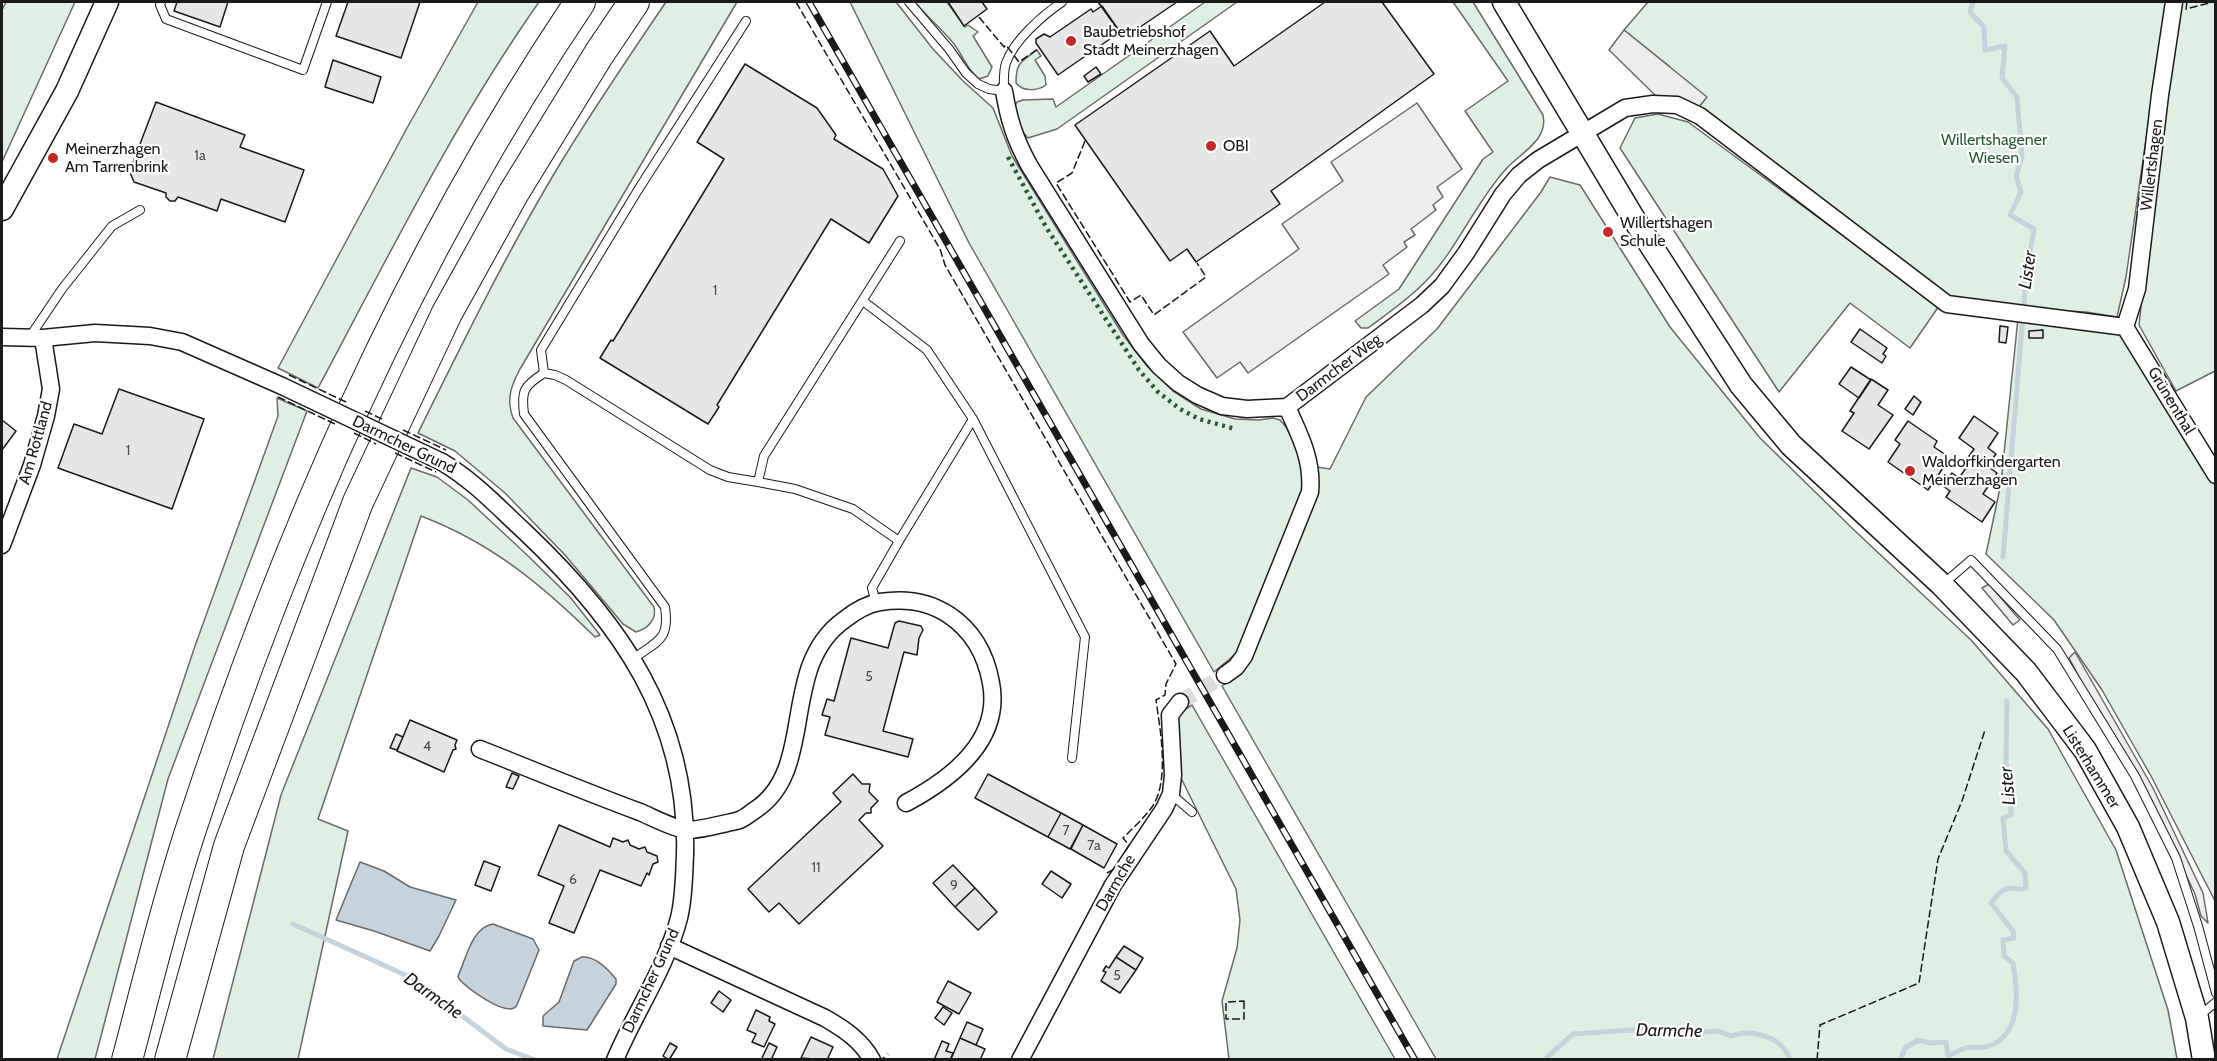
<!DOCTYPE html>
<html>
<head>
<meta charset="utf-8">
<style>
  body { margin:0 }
  #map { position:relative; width:2217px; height:1061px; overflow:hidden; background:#fff; font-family:Cabin,sans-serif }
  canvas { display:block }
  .frame { position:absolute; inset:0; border:3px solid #1a1a1a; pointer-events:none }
</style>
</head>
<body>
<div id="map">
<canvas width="2217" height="1061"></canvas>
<div class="frame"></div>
</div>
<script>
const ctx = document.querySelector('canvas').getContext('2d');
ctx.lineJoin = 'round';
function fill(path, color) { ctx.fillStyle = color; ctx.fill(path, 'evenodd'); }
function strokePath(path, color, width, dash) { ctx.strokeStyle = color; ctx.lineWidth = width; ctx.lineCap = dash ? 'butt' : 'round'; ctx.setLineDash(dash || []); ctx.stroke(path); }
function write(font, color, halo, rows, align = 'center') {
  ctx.font = font + ' Cabin,sans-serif'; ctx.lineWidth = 4.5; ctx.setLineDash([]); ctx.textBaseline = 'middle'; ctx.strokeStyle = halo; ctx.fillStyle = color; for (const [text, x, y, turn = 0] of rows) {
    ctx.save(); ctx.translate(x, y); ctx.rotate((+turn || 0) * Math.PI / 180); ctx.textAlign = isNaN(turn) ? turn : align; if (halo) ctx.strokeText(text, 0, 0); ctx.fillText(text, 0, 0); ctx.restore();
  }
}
const green = new Path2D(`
  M 6,2 L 75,2 L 2,162 L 2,10 Z
  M 478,2 L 539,2 C 454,123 388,257 318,388 L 278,368 L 407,128 Z
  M 666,2 L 737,2 L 520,369 C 511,386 506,399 513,418 L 654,607 C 657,620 647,629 636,632 L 623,624 L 565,555 L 505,493 L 455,451 L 418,433 C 461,346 504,258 554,174 C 589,115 628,58 666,2 Z
  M 850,2 L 896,2 L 933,49 L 963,81 L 993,108 L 1012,156 L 1123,335 L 1147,366 L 1173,391 L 1201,409 L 1235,419 L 1259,420 L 1273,418 L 1280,420 L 1286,427 L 1301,455 L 1303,493 L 1239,651 L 1214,672 L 969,243 Z
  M 915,2 L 947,2 L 965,27 L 968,25 L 978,32 L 973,36 L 992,67 L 988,76 L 979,79 C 967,70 963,56 954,44 C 942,29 927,17 915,2 Z
  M 1205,2 L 1237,2 L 1057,129 L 1028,138 L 1020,129 L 1014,107 L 1017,102 L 1023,100 L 1053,99 L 1056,107 Z
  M 1453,2 L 1473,2 L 1543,115 C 1549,140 1520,153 1506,169 C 1475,203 1458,248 1426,281 C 1409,299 1388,313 1368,328 L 1361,328 L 1355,321 L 1399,289 L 1483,159 L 1493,152 L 1465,111 L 1508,81 Z
  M 1648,2 L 2166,2 L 2126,277 L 2117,317 L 2086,312 L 1965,306 L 1934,289 L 1699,112 L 1669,66 L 1624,30 Z
  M 2179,2 L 2215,2 L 2215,371 L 2176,391 L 2139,325 L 2164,97 Z
  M 1037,50 L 1041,56 L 1035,60 L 1045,76 L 1046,85 C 1038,91 1023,92 1016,83 C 1016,62 1021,62 1037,50 Z
  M 1658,114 L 1688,122 L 1939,306 L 1910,348 L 1850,303 L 1779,392 L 1620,148 L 1635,118 Z
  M 1550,177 L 1580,185 L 1670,327 L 1760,438 L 1853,529 L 1971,640 L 2048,729 L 2116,850 L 2168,1010 L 2177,1059 L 1436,1059 L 1222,686 L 1244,671 L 1317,467 L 1330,469 L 1366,397 L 1437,329 L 1541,192 Z
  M 2018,318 L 2122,331 L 2215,482 L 2215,901 L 2151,776 L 2102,690 L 2054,620 L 1986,554 L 2001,483 Z
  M 277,398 L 307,411 L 168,779 L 95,1059 L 57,1059 L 195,646 L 278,416 Z
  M 411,468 L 437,477 L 468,500 L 526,554 L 570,597 L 600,635 L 595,637 C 542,585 492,543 421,516 L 318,819 L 348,831 L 298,1059 L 213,1059 L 281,795 Z
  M 1192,705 L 1395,1059 L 1229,1059 L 1222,1001 L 1237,948 L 1240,920 L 1236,889 L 1179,774 L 1176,721 L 1181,712 Z`);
const parking = new Path2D(`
  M 1624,30 L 1707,97 L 1699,107 L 1657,97 L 1609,50 Z
  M 1417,103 L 1462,169 L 1437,187 L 1443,197 L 1433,205 L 1436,210 L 1411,229 L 1415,235 L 1404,242 L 1407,247 L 1383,265 L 1389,274 L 1248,373 L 1240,362 L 1217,378 L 1183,332 L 1299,249 L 1282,224 L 1343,181 L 1331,162 Z
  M 1989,584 L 2020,620 L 2013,625 L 1982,588 Z
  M 2075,652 L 2153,788 L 2203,893 L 2208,923 L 2201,916 L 2195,894 L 2138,774 L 2092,701 L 2069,658 Z`);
const water = new Path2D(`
  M 360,862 L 384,871 L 410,887 L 456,900 L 439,936 L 430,951 L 374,931 L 336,920 Z
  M 493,924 L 533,939 L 539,950 L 519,1000 C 518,1003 516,1007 514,1008 C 502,1014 467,988 459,979 L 458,976 C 466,959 472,927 493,924 Z
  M 582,957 C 595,956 608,969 616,979 L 616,984 L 587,1030 L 543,1026 L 543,1016 L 559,1002 L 574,961 Z`);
const stream = new Path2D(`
  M 1973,2 L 1970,12 L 1984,27 L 1985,50 L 2005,46 L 2002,78 L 2017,97 L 2022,157 L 2016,176 L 2021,192 L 2010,215 L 2034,229 L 2026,278 L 2003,557
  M 293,924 L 412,978 L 506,1049 L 535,1060
  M 1544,1060 L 1573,1034 L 1661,1028 L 1688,1033 L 1719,1031 L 1731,1036 C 1752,1028 1783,1037 1790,1060
  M 1900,1060 L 1905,1048 L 1918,1040 L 1930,1043 L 1946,1042 L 1948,1056 C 1953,1054 1959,1050 1965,1048 C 1973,1046 1981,1049 1989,1046 C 2022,1034 2018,992 2013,963 L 2004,956 L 2003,940 L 2014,938 L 2013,931 L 1991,903 C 1996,897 2002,888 2011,888 C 2018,888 2019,891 2026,888 L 2025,873 L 2006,851 L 2003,818 L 2011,815 L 2011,797 L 2006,762 L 2007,701`);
const building = new Path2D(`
  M 177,2 L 228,2 L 220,27 L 174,11 Z
  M 348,2 L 420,2 L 401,58 L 336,36 Z
  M 948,2 L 982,2 L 987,9 L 964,26 Z
  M 1098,2 L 1177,2 L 1124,38 Z
  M 1325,2 L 1382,2 L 1434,74 L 1271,191 L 1280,204 L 1196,262 L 1187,249 L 1170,261 L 1075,125 L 1210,31 L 1234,66 Z
  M 1102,6 L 1120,32 L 1058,75 L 1036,43 L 1036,39 L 1044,34 L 1050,37 L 1091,9 L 1093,12 Z
  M 333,60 L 381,77 L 373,103 L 325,87 Z
  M 745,64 L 817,108 L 836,135 L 834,139 L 883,169 L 898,196 L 869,243 L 831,219 L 717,405 L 719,407 L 708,424 L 600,358 L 611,340 L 613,341 L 724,159 L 697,142 Z
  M 1096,67 L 1101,74 L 1088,82 L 1084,76 Z
  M 156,102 L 245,135 L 240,147 L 304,170 L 285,222 L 221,199 L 217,211 L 178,197 L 175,201 L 170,201 L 166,197 L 166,193 L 134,182 L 129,170 L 130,164 L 132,165 Z
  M 2000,326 L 2008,327 L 2006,343 L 1999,342 Z
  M 1860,329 L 1887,348 L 1883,354 L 1886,356 L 1882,363 L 1851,342 Z
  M 2043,330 L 2043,338 L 2029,338 L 2029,331 Z
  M 1851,367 L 1871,380 L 1859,398 L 1839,384 Z
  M 1871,379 L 1888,390 L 1878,405 L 1893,415 L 1869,449 L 1842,431 L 1854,413 L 1850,411 Z
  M 119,389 L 204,419 L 172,509 L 58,468 L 74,424 L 102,434 Z
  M 1914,396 L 1921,402 L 1913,415 L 1905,409 Z
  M 1974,416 L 1998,433 L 1988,448 L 1996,454 L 1987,466 L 1997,473 L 1983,494 L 1995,502 L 1982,522 L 1946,497 L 1950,491 L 1943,486 L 1952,473 L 1959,478 L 1973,458 L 1969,456 L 1974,449 L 1959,438 Z
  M 2,420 L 16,431 L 2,450 Z
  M 1908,421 L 1937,441 L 1934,447 L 1946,455 L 1939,465 L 1943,468 L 1928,490 L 1888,462 L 1900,444 L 1895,440 Z
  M 899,621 L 921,626 L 923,630 L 919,638 L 917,655 L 904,652 L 883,731 L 913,739 L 908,757 L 825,735 L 830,717 L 822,715 L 827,699 L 834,701 L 851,638 L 888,648 L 895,623 Z
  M 410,720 L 457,740 L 455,745 L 456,749 L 453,750 L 444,772 L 397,751 Z
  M 396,734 L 403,737 L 397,750 L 390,748 Z
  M 512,773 L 519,776 L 513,789 L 506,787 Z
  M 853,774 L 862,784 L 870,784 L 869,792 L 878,801 L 871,808 L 871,813 L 866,813 L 859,820 L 883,846 L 799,924 L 779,903 L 769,912 L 748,889 L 841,802 L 833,793 Z
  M 988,774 L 1061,813 L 1048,837 L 975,798 Z
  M 1061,813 L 1083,825 L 1070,849 L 1048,837 Z
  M 559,825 L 610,847 L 613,838 L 623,842 L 628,840 L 630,845 L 639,849 L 645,847 L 647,852 L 657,856 L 658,862 L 653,864 L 649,875 L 647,873 L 641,886 L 600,870 L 574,933 L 549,923 L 564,886 L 538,875 Z
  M 1083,825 L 1117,844 L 1104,868 L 1071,849 Z
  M 484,861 L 500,867 L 491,891 L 475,885 Z
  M 953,865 L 975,888 L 955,907 L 933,883 Z
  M 1051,871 L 1071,884 L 1062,898 L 1042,884 Z
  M 975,888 L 997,912 L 978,930 L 955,907 Z
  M 1124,946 L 1143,958 L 1136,970 L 1116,957 Z
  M 1116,957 L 1136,970 L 1120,993 L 1101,981 L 1106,972 L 1103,971 L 1106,966 L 1109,968 Z
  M 948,981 L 971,993 L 959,1014 L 937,1002 Z
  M 719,991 L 731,1000 L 723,1012 L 711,1003 Z
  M 943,1007 L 952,1013 L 944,1025 L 935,1018 Z
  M 756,1010 L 770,1017 L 769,1021 L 775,1024 L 764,1047 L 752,1042 L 756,1034 L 747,1030 Z
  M 967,1022 L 983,1029 L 976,1045 L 960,1038 Z
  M 811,1037 L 833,1047 L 827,1060 L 801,1058 Z
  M 960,1038 L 985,1049 L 980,1060 L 951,1059 Z
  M 942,1041 L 949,1044 L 946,1051 L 953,1053 L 950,1060 L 934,1060 Z
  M 670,1043 L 677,1047 L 669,1060 L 663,1056 Z
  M 769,1043 L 777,1047 L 771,1060 L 764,1060 L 762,1058 Z`);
const streetTunnel = new Path2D(`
  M 1180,702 L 1225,675`);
const lane = new Path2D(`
  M 161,2 L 160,5 L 166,19 L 303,70 L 327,2
  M 909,2 L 949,49 L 966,73 L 978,84 L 989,89 L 1004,91 C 1004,82 1003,72 1006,63 C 1014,40 1043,15 1062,2
  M 29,338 L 62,289 L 112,226 L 140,210
  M 544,373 L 555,375 L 566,380 L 710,470 L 728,477 L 758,482 L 764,456 L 900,241
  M 973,419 L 1085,637 L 1072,758
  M 758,482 L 795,489 L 853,509 L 899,541 L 973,419 L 927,350 L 863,301
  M 1942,585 L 1971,560 L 2057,649 L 2135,776 L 2176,858 L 2198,926 L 2216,993
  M 876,603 L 872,588 L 899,541
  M 633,659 C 657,641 670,641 665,607 L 524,414 C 521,390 524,386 544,373 L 541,350 L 638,190 L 746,21
  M 1171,794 L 1192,812
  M 2199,1016 L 2216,1002`);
const street = new Path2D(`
  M 1004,91 C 1009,121 1015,139 1029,165 L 1141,344 L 1159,366 L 1178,383 L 1197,395 L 1222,406 L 1247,409 L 1287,407 L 1422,305 L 1442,286 L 1466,253 L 1503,194 L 1519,175 L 1538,160 L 1625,108 L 1653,104 L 1677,105 L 1700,116 L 1947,304 L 2125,327
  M 2125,327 L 2137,289 L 2160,95 L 2174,2
  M 2125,327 L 2216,475
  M 2,337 L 43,338 L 95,333 L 150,336 L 182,342 L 282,386
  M 442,462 C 474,481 498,507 525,532 C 620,622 689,719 685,855 C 684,876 684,898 679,918 C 666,968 635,1012 615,1060
  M 2,545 L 32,465 L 46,416 L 51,389 L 43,338
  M 1225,675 L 1236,667 L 1244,656 L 1310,492 C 1313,460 1300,436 1287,407
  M 480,749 C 533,770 586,792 640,812 C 652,817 674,829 687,830 C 700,830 722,824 736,821 C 743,820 749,814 755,810 C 818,769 778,667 844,620 C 854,612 867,604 880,602 C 905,598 928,601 949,615 C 973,631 986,655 991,683 C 1002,741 951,779 906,803
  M 669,946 L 825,1018 C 844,1029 861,1040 872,1060
  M 1020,1060 L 1113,885 L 1164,809 L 1171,794 L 1173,775 L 1170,715 L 1180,702`);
const secondary = new Path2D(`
  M 1504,2 L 1632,216 L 1741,385 L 1791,445 L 1942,585 L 2026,672 L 2085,750 L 2128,827 L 2168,922 L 2197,1018 L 2204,1060
  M 2,209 L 67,91 L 107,2`);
const highway = new Path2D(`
  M 127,1060 C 147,985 165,909 189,835 C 285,541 407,259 580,2
  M 170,1060 L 229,846 L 358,502 L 447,313 L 513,194 L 599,54 L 634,2`);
const rail = new Path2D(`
  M 809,2 L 1415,1060`);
const streetBridge = new Path2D(`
  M 282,386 L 442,462`);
const hedge = new Path2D(`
  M 1008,157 L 1046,227 L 1139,370 L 1158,392 L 1180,409 L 1199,419 L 1235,429
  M 883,1060 L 888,1054`);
const fence = new Path2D(`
  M 796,2 L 940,249 L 945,265 L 1176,664 L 1166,684 L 1165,695 L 1156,700 C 1160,729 1170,781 1152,807 C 1144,818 1133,828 1123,838 L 1129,845 L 1125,852
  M 2187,2 L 2186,9 L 2213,2
  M 979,17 L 1004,47 L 1006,45 L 1019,62 L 1038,49
  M 1085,141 L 1072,173 L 1056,183 L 1130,302 L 1141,295 L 1154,315 L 1206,277 L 1197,263
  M 289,375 L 346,402
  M 278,397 L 335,424
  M 365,411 L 384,420
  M 403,430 L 446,450
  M 354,433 L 376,444
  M 395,453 L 436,472
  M 1107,873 L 1116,868
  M 1244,1001 L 1244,1019 L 1226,1019 L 1226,1002 Z
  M 1817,1060 L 1820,1025 L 1919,983 L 1938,859 L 1962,801 L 1985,730`);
const markers = [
  [1071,41,6,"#c62828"],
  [1211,146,6,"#c62828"],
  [53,158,6,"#c62828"],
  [1608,232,6,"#c62828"],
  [1910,471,6,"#c62828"]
];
const numberNames = [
  ["1a",200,156],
  ["1",715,291],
  ["1",128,451],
  ["5",869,677],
  ["4",427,747],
  ["7",1066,831],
  ["7a",1094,846],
  ["11",816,868],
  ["6",573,880],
  ["9",954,886],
  ["5",1117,976]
];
const poiNames = [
  ["Baubetriebshof",1083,32],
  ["Stadt Meinerzhagen",1083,50],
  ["OBI",1223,146],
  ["Meinerzhagen",65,149],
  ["Am Tarrenbrink",65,167],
  ["Willertshagen",1620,223],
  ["Schule",1620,241],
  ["Waldorfkindergarten",1922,462],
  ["Meinerzhagen",1922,480]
];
const parkNames = [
  ["Willertshagener",1994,140],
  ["Wiesen",1994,158]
];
const streetNames = [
  ["Willertshagen",2152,165,-83],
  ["Darmcher Weg",1339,368,-37],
  ["Grünenthal",2171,401,59],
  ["Am Rottland",36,443,-74],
  ["Darmcher Grund",404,445,26],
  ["Listerhammer",2091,767,58],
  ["Darmche",1116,883,-60],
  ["Darmcher Grund",651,981,-65]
];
const waterNames = [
  ["Lister",2028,270,-82],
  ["Lister",2008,786,-95],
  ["Darmche",433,996,35],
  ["Darmche",1669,1031,1]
];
fill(green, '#e0efe3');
strokePath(green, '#6a6a6a', 1.5);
fill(parking, '#ededed');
strokePath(parking, '#6a6a6a', 1.5);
fill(water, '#c6d2dc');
strokePath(water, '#6a6a6a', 1.5);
strokePath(stream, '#c6d2dc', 5);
fill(building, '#e6e6e6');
strokePath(building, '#1a1a1a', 1.5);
strokePath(streetTunnel, '#ddd', 16, [16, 8]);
strokePath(lane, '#1a1a1a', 10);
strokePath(street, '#1a1a1a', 19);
strokePath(secondary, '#1a1a1a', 25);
strokePath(highway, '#1a1a1a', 32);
strokePath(lane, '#fff', 8);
strokePath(street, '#fff', 16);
strokePath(secondary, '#fff', 22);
strokePath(highway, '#fff', 30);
strokePath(rail, '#1a1a1a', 7);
strokePath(rail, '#fff', 4.5, [14]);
strokePath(streetBridge, '#1a1a1a', 19, []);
strokePath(streetBridge, '#fff', 16);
strokePath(hedge, '#2b5a34', 4.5, [3, 4.5]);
strokePath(fence, '#1a1a1a', 1.5, [8, 3]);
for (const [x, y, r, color] of markers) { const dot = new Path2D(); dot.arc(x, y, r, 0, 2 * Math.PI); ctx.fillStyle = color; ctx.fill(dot); strokePath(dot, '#fff', 2); }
write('14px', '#4d4d4d', null, numberNames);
write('16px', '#1a1a1a', '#fff', poiNames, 'left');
write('16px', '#2b5a34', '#fff', parkNames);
write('16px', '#1a1a1a', '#fff', streetNames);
write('italic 18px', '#1a1a1a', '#fff', waterNames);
</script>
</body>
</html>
